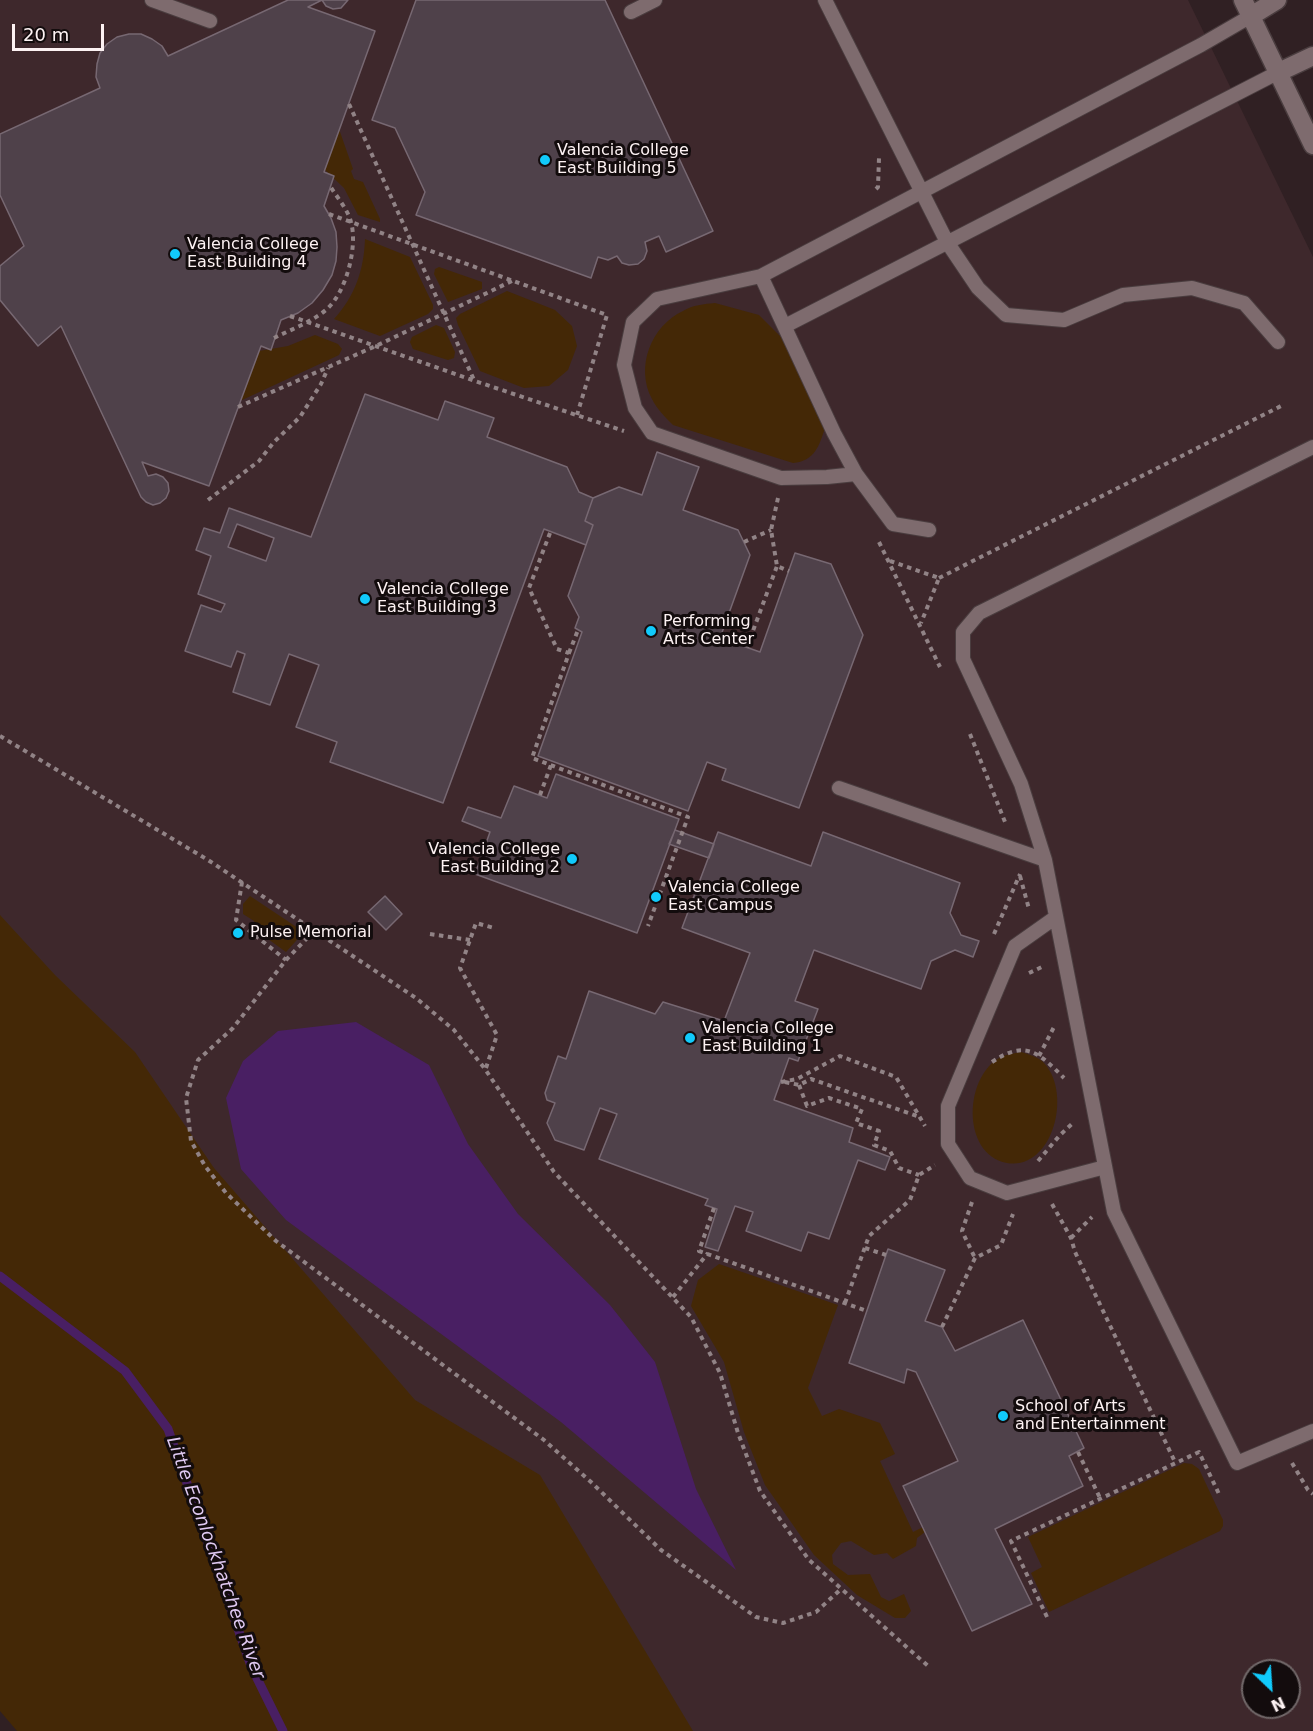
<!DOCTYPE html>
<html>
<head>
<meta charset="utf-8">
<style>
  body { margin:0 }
  #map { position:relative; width:1313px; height:1731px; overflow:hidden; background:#302023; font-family:"DejaVu Sans",sans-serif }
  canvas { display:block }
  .north { position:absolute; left:1241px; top:1659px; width:60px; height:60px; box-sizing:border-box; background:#130c0d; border:2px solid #716869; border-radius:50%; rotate:155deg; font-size:16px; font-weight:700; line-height:24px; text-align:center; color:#fdf2f3 }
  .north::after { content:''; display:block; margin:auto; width:21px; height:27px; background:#11cafb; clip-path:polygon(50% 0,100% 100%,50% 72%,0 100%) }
  .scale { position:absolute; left:12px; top:24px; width:92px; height:27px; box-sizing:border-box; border:3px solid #fdf2f3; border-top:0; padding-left:8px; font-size:18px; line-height:21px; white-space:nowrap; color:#fdf2f3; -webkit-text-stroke:4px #130c0d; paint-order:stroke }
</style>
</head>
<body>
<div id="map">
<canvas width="1313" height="1731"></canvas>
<div class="north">N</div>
<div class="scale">20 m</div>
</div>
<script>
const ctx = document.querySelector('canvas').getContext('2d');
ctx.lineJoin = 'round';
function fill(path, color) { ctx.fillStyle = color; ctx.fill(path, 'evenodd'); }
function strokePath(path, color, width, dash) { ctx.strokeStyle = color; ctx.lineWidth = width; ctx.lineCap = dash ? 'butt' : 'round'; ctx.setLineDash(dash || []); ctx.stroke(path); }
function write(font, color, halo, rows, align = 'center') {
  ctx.font = font + ' "DejaVu Sans",sans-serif'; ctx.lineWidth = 6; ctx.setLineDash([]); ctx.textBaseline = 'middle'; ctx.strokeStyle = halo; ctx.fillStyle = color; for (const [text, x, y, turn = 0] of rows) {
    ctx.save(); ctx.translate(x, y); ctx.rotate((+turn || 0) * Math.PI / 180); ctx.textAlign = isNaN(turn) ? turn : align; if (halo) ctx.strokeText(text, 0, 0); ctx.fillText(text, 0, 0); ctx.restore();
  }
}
const built = new Path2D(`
  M 0,0 L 1188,0 L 1313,257 L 1313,1731 L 97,1731 L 0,1536 ZM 1253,1671 L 1289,1671 L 1289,1707 L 1253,1707 Z`);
const green = new Path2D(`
  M 339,129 L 353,169 L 351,171 L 354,179 L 363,182 L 380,219 L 380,222 L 358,215 L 344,188 L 325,170 Z
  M 365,239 L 410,257 L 433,305 L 433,309 L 428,314 L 380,336 L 334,319 C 355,296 364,270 365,239 Z
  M 439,267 L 482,282 L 482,289 L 448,302 L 434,274 L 435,269 Z
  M 507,291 L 555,310 L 572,326 L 577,346 L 568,370 L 549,386 L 524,388 L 480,371 L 458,325 L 456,318 L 460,314 Z
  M 715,303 L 759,315 L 784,340 L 825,428 C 819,446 815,461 793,463 L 673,425 C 665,417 657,409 652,399 C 635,367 651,326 683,311 C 693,305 704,304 715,303 Z
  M 436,325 L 444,328 L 455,352 L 454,358 L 448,360 L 413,349 L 410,342 L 412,337 Z
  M 315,335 L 338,344 L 342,349 L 339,355 L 240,401 L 259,351 L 288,346 Z
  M 250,896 L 304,932 L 286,952 L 257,931 L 254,921 L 243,914 L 243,904 Z
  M 0,915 L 55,975 L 135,1052 L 214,1168 L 415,1400 L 540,1475 L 693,1731 L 17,1731 L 0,1711 Z
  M 1021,1052 C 1028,1054 1037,1057 1042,1061 C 1074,1091 1053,1171 1007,1163 C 960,1154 964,1073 1003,1056 C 1009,1054 1016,1053 1021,1052 Z
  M 719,1264 L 838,1305 L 808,1388 L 822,1416 L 839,1409 L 880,1423 L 895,1454 L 880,1461 L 913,1532 L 923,1527 L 925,1532 L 917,1538 L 916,1546 L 893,1559 L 887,1553 L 874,1555 L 851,1541 L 841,1543 L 832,1555 L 833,1564 L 848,1575 L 870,1574 L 881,1597 L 889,1601 L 904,1594 L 911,1611 L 905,1618 L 895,1618 L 857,1595 L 814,1555 L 765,1485 L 744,1432 L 724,1362 L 691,1306 L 698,1280 Z
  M 1184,1463 L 1192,1464 L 1199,1469 L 1223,1520 L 1223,1526 L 1220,1531 L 1049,1612 L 1031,1573 L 1042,1567 L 1028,1537 Z`);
const water = new Path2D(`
  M 356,1022 L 429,1065 L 468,1144 L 518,1214 L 610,1305 L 655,1362 L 696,1489 L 736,1570 L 561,1422 L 286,1220 L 241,1169 L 226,1098 L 243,1061 L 278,1031 Z`);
const stream = new Path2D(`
  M 0,1276 L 125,1371 L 168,1429 L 251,1666 L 283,1731`);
const building = new Path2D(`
  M 288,0 L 348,0 L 341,8 L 333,9 L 326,6 L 322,0 L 308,7 L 375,31 L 324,172 L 334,176 L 324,206 L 331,218 L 336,232 L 337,247 L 336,261 L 332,275 L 323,290 L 312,303 L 298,313 L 281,320 L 271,350 L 261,346 L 209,486 L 142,462 L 148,476 L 156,474 L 163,477 L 168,483 L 169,491 L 166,498 L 160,503 L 153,505 L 146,502 L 141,497 L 61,326 L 38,346 L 0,300 L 0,266 L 24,246 L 0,195 L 0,134 L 100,88 L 96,77 L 97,64 L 100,53 L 107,44 L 117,37 L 129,34 L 141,34 L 152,39 L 162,46 L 168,56 Z
  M 416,0 L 605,0 L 713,231 L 666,252 L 659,236 L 645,242 L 647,251 L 644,259 L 638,264 L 629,265 L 622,263 L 617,256 L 608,260 L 598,257 L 591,278 L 416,215 L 425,192 L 395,128 L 372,120 Z
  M 365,394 L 438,420 L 445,401 L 494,418 L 487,437 L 567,467 L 579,492 L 593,498 L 585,521 L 593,525 L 586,545 L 544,529 L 443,803 L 330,762 L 337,742 L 296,727 L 319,665 L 289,654 L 270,705 L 233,692 L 245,654 L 237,651 L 231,667 L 185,651 L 201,605 L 221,612 L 225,604 L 198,594 L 211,556 L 196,550 L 204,528 L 220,533 L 229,508 L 311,537 ZM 237,524 L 274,538 L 266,561 L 228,547 Z
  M 657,452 L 699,467 L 683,510 L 738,530 L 750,555 L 720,638 L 760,652 L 795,553 L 831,564 L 863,635 L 799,808 L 722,780 L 726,769 L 707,762 L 688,811 L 538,756 L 582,632 L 575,628 L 579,617 L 568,596 L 593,525 L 585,521 L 593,498 L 619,487 L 642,495 Z
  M 556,774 L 679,819 L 637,933 L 475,874 L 490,832 L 462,821 L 468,807 L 501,818 L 514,786 L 547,798 Z
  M 675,830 L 714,844 L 709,858 L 669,844 Z
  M 718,832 L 811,866 L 823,832 L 960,883 L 950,913 L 961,935 L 979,941 L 973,957 L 955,950 L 931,961 L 921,989 L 814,950 L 795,1001 L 818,1009 L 798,1061 L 789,1058 L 774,1100 L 853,1128 L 849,1142 L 890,1157 L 885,1170 L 858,1160 L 829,1239 L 808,1232 L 801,1251 L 746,1231 L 753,1212 L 735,1206 L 718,1251 L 705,1247 L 717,1209 L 705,1205 L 708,1199 L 599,1159 L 617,1114 L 600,1108 L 584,1150 L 555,1140 L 547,1123 L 555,1103 L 547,1100 L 545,1093 L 558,1056 L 566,1059 L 589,991 L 655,1014 L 663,1002 L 724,1021 L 750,953 L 682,928 Z
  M 385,896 L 402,914 L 386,930 L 368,912 Z
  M 888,1249 L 945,1270 L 925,1321 L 942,1327 L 955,1351 L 1023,1320 L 1084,1448 L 1069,1456 L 1083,1486 L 995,1529 L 1032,1604 L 972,1631 L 903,1486 L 958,1461 L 916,1372 L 907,1369 L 904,1383 L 849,1363 Z`);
const path = new Path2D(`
  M 349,104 L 474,380
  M 876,189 L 878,187 L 879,158
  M 329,214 L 607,315 L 577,415
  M 290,316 L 475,381 L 624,431
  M 274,338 C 292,329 312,322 327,309 C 346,292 358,247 351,222 C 348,210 337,197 330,186
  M 238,407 L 378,345 L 512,281
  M 778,498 L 771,530 L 777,566 L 789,571
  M 208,500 L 259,461 L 274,442 L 300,417 L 321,384 L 328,368
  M 550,533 L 529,588 L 557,649 L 569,653 L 532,758 L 688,817 L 648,926
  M 744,542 L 771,530
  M 879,542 L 940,667
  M 890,561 L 939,578 L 921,623
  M 939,578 L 1281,406
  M 747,647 L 777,566
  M 569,653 L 578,630
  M 970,734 L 1005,822
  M 0,736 L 208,860 L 416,998 L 454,1030 L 485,1069 L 554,1172 L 691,1317 L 720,1373 L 738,1433 L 760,1491 L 809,1560 L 928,1666
  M 540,795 L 551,765
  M 1020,876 L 1029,909
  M 242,882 L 236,920 L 286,960
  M 314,931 L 286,960 L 233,1028 L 198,1060 L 186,1098 L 191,1141 L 205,1166 L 226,1193 L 276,1241 L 544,1440 L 591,1482 L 661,1550 L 756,1617 L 783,1623 L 816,1612 L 841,1589
  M 430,934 L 470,940
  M 994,934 L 1020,874
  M 1029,973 L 1044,966
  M 1039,1056 L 1054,1027
  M 992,1062 C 1026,1039 1039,1053 1064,1078
  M 486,1068 L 497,1035 L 460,968 L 476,923 L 494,928
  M 781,1082 L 797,1079 L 840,1056 L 896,1077 L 925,1126
  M 785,1082 L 799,1085 L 811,1079 L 920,1117
  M 799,1085 L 807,1106 L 829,1098 L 862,1109 L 856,1123 L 879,1131 L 874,1145 L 890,1151 L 899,1168 L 919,1175
  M 1038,1161 L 1060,1135 L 1073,1123
  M 972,1202 L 962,1231 L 975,1258
  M 1052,1204 L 1071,1238 L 1075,1252 L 1175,1462
  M 714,1208 L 699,1251 L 867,1311
  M 1071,1238 L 1092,1217
  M 865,1248 L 886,1255
  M 673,1297 L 708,1253
  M 845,1303 L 869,1236 L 910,1200 L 919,1175 L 935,1165
  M 942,1327 L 975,1258 L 1001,1245 L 1013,1214
  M 1078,1452 L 1100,1498
  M 1292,1463 L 1308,1490 L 1313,1494
  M 1047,1617 L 1011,1541 L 1199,1452 L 1219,1494`);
const lane = new Path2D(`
  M 152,0 L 210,21
  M 825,0 L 947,242 L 978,288 L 1006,315 L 1064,320 L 1123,295 L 1192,288 L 1244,303 L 1278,342
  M 631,12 L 655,0
  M 761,276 L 834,433 L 856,474 L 893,524 L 929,530
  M 785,326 L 1277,73
  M 1313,447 L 979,613 L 963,632 L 963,659 L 1021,784 L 1045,860 L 1114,1212 L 1237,1463 L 1313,1431
  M 856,474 L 827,477 L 781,478 L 652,433 L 635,408 L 624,365 L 633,322 L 657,299 L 761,276 L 1201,45 L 1251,16
  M 839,788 L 1045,860
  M 1056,917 L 1015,946 L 948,1106 L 948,1144 L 970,1178 L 1007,1193 L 1105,1167`);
const secondary = new Path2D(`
  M 1243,0 L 1313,145
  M 1251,16 L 1277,0
  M 1277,73 L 1313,56`);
const markers = [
  [545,160,6,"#11cafb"],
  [175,254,6,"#11cafb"],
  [365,599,6,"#11cafb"],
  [651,631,6,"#11cafb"],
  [572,859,6,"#11cafb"],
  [656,897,6,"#11cafb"],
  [238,933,6,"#11cafb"],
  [690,1038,6,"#11cafb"],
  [1003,1416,6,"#11cafb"]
];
const poiNames = [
  ["Valencia College",557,151],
  ["East Building 5",557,169],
  ["Valencia College",187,245],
  ["East Building 4",187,263],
  ["Valencia College",377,590],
  ["East Building 3",377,608],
  ["Performing",663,622],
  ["Arts Center",663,640],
  ["Valencia College",560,850,"right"],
  ["East Building 2",560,868,"right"],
  ["Valencia College",668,888],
  ["East Campus",668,906],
  ["Pulse Memorial",250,933],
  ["Valencia College",702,1029],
  ["East Building 1",702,1047],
  ["School of Arts",1015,1407],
  ["and Entertainment",1015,1425]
];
const waterNames = [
  ["Little Econlockhatchee River",215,1558,70]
];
fill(built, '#3e282c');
fill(green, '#442806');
fill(water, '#491f63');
strokePath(stream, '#491f63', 9);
fill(building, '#4f414a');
strokePath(building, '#776872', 1.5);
strokePath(lane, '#4a3d3f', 16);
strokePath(secondary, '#4a3d3f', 21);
strokePath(path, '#918386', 4, [4.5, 4.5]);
strokePath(lane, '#7e6b6e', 14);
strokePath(secondary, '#7e6b6e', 18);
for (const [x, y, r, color] of markers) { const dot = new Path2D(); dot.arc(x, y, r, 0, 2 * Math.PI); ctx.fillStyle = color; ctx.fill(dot); strokePath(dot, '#130c0d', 2); }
write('16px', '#fdf2f3', '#130c0d', poiNames, 'left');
write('italic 18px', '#dfc9f1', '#130c0d', waterNames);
</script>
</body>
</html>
